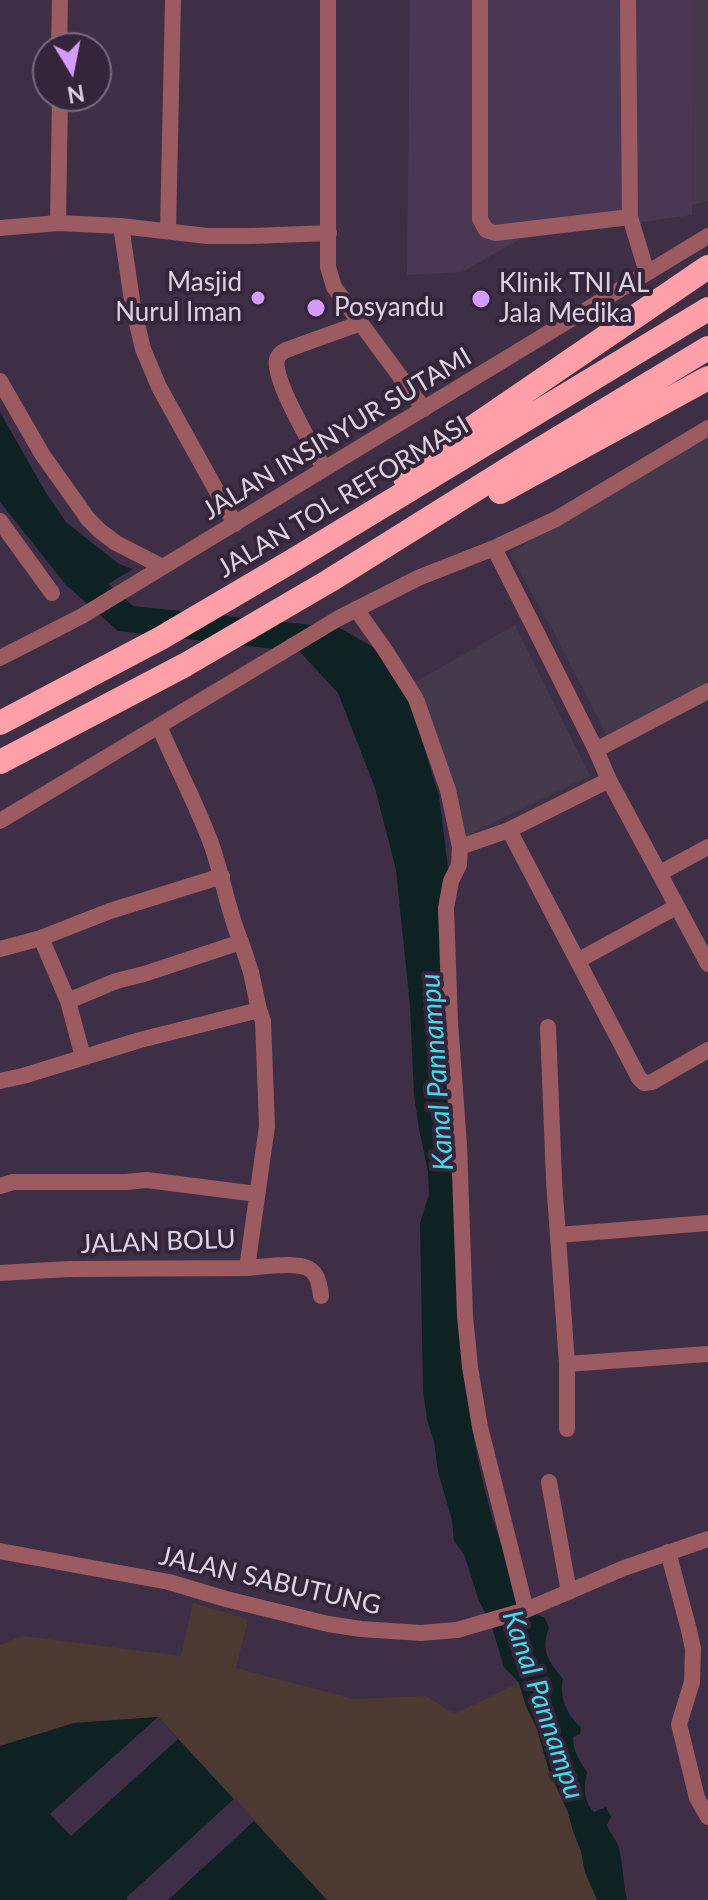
<!DOCTYPE html>
<html>
<head>
<meta charset="utf-8">
<style>
  body { margin:0 }
  #map { position:relative; width:708px; height:1900px; overflow:hidden; background:#3f2f46; font-family:Lato,sans-serif }
  canvas { display:block }
  .north { position:absolute; left:32px; top:32px; width:80px; height:80px; box-sizing:border-box; background:#34253b; border:2px solid #786b7e; border-radius:50%; rotate:170deg; font-size:22px; font-weight:700; line-height:32px; text-align:center; color:#ddd4e2 }
  .north::after { content:''; display:block; margin:auto; width:28px; height:36px; background:#d59bfa; clip-path:polygon(50% 0,100% 100%,50% 72%,0 100%) }
</style>
</head>
<body>
<div id="map">
<canvas width="708" height="1900"></canvas>
<div class="north">N</div>
</div>
<script>
const ctx = document.querySelector('canvas').getContext('2d');
ctx.lineJoin = 'round';
function fill(path, color) { ctx.fillStyle = color; ctx.fill(path, 'evenodd'); }
function strokePath(path, color, width, dash) { ctx.strokeStyle = color; ctx.lineWidth = width; ctx.lineCap = dash ? 'butt' : 'round'; ctx.setLineDash(dash || []); ctx.stroke(path); }
function write(font, color, halo, rows, align = 'center') {
  ctx.font = font + ' Lato,sans-serif'; ctx.lineWidth = 8; ctx.setLineDash([]); ctx.textBaseline = 'middle'; ctx.strokeStyle = halo; ctx.fillStyle = color; for (const [text, x, y, turn = 0] of rows) {
    ctx.save(); ctx.translate(x, y); ctx.rotate((+turn || 0) * Math.PI / 180); ctx.textAlign = isNaN(turn) ? turn : align; if (halo) ctx.strokeText(text, 0, 0); ctx.fillText(text, 0, 0); ctx.restore();
  }
}
const built = new Path2D(`
  M 410,0 L 694,0 L 692,215 L 520,239 L 462,272 L 407,275 Z`);
const industrial = new Path2D(`
  M 193,1603 L 248,1619 L 236,1668 L 353,1699 L 426,1696 L 454,1714 L 519,1683 L 526,1706 L 537,1729 L 549,1771 L 568,1812 L 573,1831 L 581,1851 L 585,1872 L 597,1900 L 327,1900 L 158,1717 L 74,1723 L 0,1746 L 0,1645 L 23,1636 L 181,1656 Z`);
const education = new Path2D(`
  M 693,0 L 708,0 L 708,201 L 692,205 Z
  M 708,438 L 708,684 L 607,736 L 550,625 L 509,553 Z
  M 515,625 L 590,776 L 466,836 L 412,684 Z`);
const water = new Path2D(`
  M 0,412 L 46,493 L 66,522 L 119,564 L 133,569 L 108,584 L 133,606 L 340,628 L 373,647 L 405,690 L 415,718 L 439,796 L 449,875 L 463,1354 C 469,1419 481,1491 504,1552 C 513,1573 523,1593 533,1613 L 545,1618 L 549,1628 C 540,1651 549,1662 563,1679 C 558,1694 568,1718 581,1727 L 580,1734 L 573,1737 C 573,1751 579,1760 587,1772 C 584,1786 583,1801 594,1812 L 606,1807 L 611,1817 L 607,1825 C 610,1834 617,1840 619,1848 C 623,1865 623,1883 627,1900 L 597,1900 L 585,1872 L 581,1851 L 573,1831 L 568,1812 L 549,1771 L 537,1729 L 526,1706 L 519,1683 L 504,1667 L 491,1624 L 479,1601 L 464,1554 L 454,1541 L 452,1520 L 438,1472 L 434,1441 L 427,1420 L 423,1390 L 420,1223 L 429,1194 L 428,1172 L 419,1129 L 414,1095 L 410,1006 L 396,870 L 375,788 L 338,693 L 300,652 L 118,631 L 66,585 L 0,502 Z
  M 158,1717 L 327,1900 L 0,1900 L 0,1746 L 74,1723 Z`);
const pier = new Path2D(`
  M 158,1717 L 178,1739 L 71,1836 L 50,1814 Z
  M 235,1798 L 255,1820 L 168,1900 L 128,1900 L 126,1898 Z`);
const street = new Path2D(`
  M 328,0 L 328,267 L 334,287 L 424,409
  M 480,0 L 480,219 L 486,230 L 495,233 L 630,217 L 628,0
  M 59,48 L 60,0
  M 630,217 L 647,273
  M 58,223 L 60,96
  M 121,226 L 133,307 L 143,349 L 159,387 L 235,524
  M 0,228 L 58,223 L 121,226 L 207,236 L 252,236 L 329,233
  M 168,231 L 173,0
  M 0,381 L 42,454 L 88,519 L 100,531 L 116,543 L 163,567
  M 324,469 C 314,448 272,380 277,359 C 279,354 281,353 286,350 L 361,323
  M 0,521 L 52,593
  M 494,548 L 596,750 L 609,780 L 708,964
  M 356,609 L 385,650 L 416,699 L 448,790 L 460,847 L 459,865 L 451,881 L 446,908 L 450,1022 L 459,1145 L 465,1316 L 470,1367 L 480,1427 L 526,1610
  M 0,658 L 82,616 L 708,236
  M 596,750 L 708,691
  M 0,821 L 339,618 L 418,578 L 494,548 L 556,519 L 708,428
  M 509,830 L 639,1078 L 644,1083 L 652,1082 L 708,1050
  M 460,847 L 509,830 L 609,780
  M 660,873 L 708,847
  M 41,938 L 68,1001 L 83,1057
  M 241,942 L 251,972 L 259,1010
  M 0,949 L 41,938 L 110,911 L 222,876
  M 579,960 L 676,907
  M 68,1001 L 116,981 L 144,974 L 241,942 C 228,912 223,878 212,846 C 197,805 176,766 159,726
  M 548,1027 L 554,1180 L 567,1364
  M 0,1081 L 23,1076 L 140,1040 L 259,1010 L 263,1021 L 267,1126 L 247,1268 L 69,1269 L 0,1273
  M 0,1186 L 13,1182 L 126,1182 L 147,1180 L 257,1194
  M 558,1235 L 708,1223
  M 247,1268 C 263,1267 301,1260 312,1271 C 319,1277 320,1288 321,1296
  M 567,1429 L 567,1364 L 708,1354
  M 549,1482 L 569,1592
  M 0,1551 L 169,1582 L 226,1599 L 328,1624 L 361,1629 L 421,1633 L 457,1630 L 526,1610 L 624,1568 L 708,1539
  M 668,1552 L 689,1630 L 693,1649 L 692,1682 L 679,1724 L 697,1798 L 708,1817`);
const highway = new Path2D(`
  M 405,478 L 444,447 L 708,267
  M 500,492 L 708,378
  M 0,723 L 161,638 L 292,561 L 708,309
  M 0,762 L 185,665 L 329,581 L 529,456 L 708,348`);
const markers = [
  [258,298,8,"#d59bfa"],
  [481,299,10,"#d59bfa"],
  [316,308,10,"#d59bfa"]
];
const poiNames = [
  ["Masjid",242,283,"right"],
  ["Nurul Iman",242,313,"right"],
  ["Klinik TNI AL",499,284],
  ["Jala Medika",499,314],
  ["Posyandu",334,308]
];
const streetNames = [
  ["JALAN INSINYUR SUTAMI",337,434,-31],
  ["JALAN TOL REFORMASI",343,497,-31],
  ["JALAN BOLU",158,1242,-2],
  ["JALAN SABUTUNG",270,1581,13]
];
const waterNames = [
  ["Kanal Pannampu",437,1072,-94],
  ["Kanal Pannampu",543,1705,71]
];
fill(built, '#4a3753');
fill(industrial, '#4c3931');
fill(education, '#43394a');
fill(water, '#0e2123');
fill(pier, '#3f2f46');
strokePath(street, '#9b5b60', 16);
strokePath(highway, '#ffa0a8', 24);
for (const [x, y, r, color] of markers) { const dot = new Path2D(); dot.arc(x, y, r, 0, 2 * Math.PI); ctx.fillStyle = color; ctx.fill(dot); strokePath(dot, '#34253b', 3); }
write('26px', '#ddd4e2', '#34253b', poiNames, 'left');
write('26px', '#ddd4e2', '#34253b', streetNames);
write('italic 28px', '#40dbec', '#34253b', waterNames);
</script>
</body>
</html>
